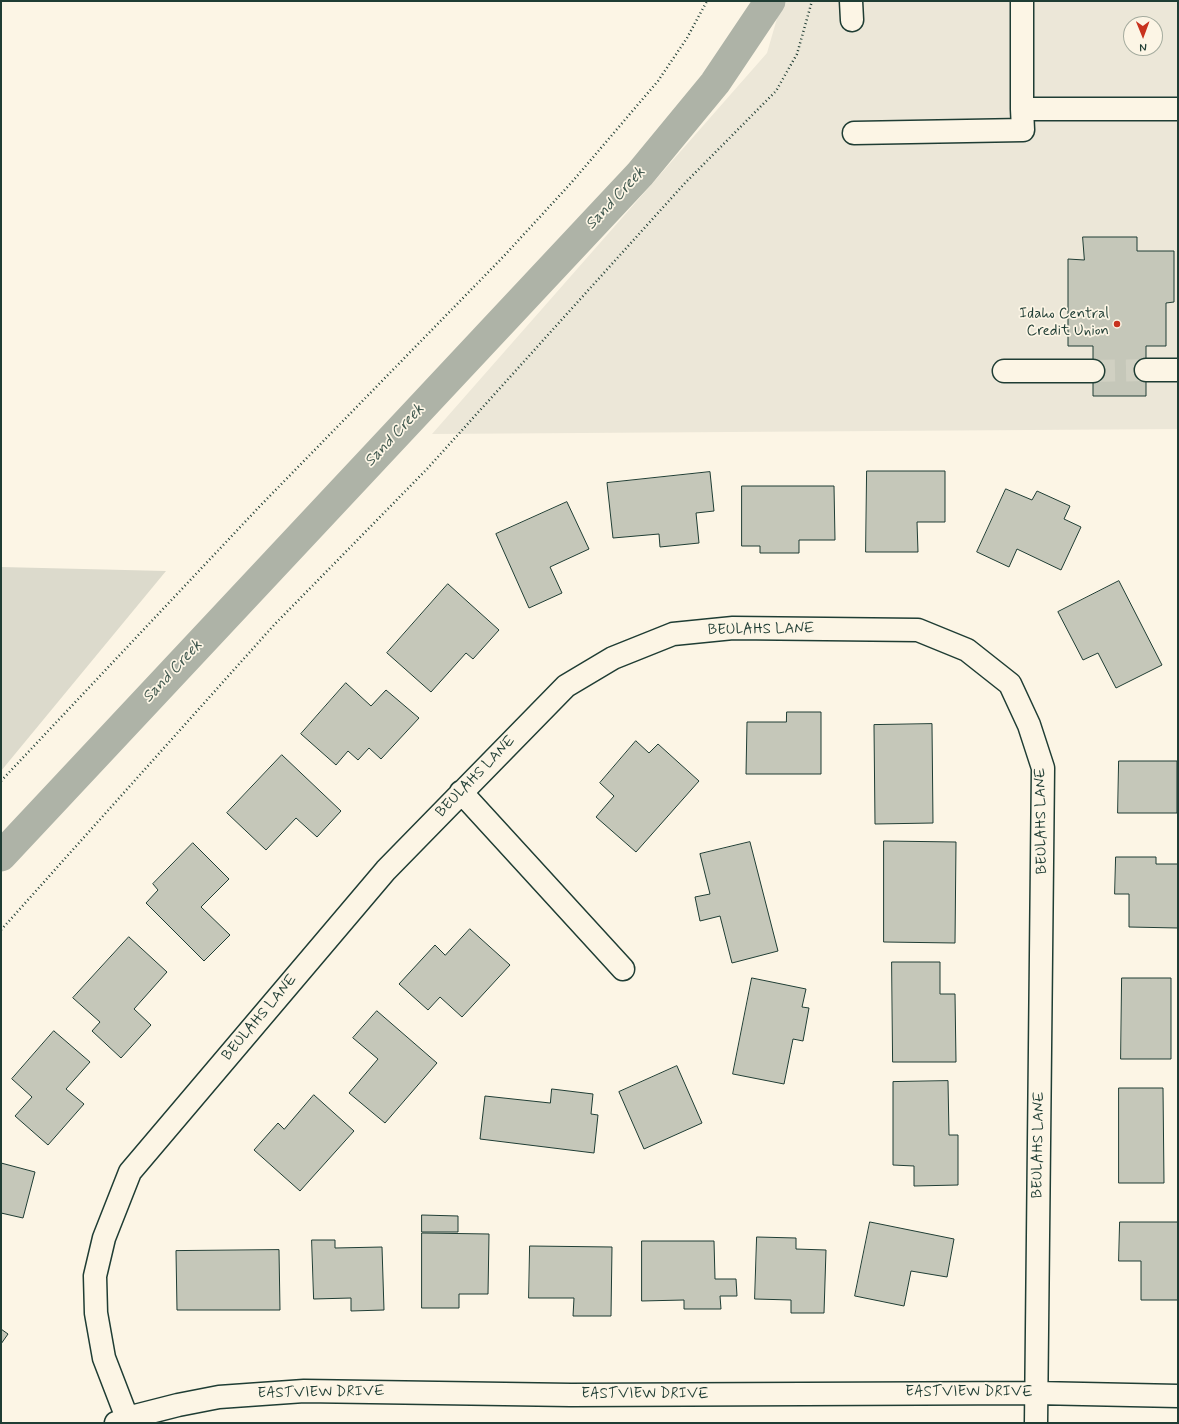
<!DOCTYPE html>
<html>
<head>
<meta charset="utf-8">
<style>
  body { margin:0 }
  #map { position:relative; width:1179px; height:1424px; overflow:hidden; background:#fcf5e5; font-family:Mynerve,sans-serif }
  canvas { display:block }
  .frame { position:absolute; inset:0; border:2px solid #1f3d34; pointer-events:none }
  .north { position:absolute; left:1123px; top:16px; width:40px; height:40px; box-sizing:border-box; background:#fcf5e5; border:1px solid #a4ab9e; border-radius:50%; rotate:179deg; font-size:11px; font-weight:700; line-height:16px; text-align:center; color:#1f3d34 }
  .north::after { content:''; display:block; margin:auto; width:14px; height:18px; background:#c8321e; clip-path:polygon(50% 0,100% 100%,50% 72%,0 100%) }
</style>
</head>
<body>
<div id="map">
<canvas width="1179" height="1424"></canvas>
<div class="frame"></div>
<div class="north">N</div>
</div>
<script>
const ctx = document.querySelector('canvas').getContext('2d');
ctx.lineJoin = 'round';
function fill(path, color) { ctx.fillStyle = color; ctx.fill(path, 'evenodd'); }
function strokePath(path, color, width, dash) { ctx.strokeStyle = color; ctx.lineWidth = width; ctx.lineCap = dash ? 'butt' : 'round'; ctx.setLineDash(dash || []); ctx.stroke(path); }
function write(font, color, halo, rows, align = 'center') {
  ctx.font = font + ' Mynerve,sans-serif'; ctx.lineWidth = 3.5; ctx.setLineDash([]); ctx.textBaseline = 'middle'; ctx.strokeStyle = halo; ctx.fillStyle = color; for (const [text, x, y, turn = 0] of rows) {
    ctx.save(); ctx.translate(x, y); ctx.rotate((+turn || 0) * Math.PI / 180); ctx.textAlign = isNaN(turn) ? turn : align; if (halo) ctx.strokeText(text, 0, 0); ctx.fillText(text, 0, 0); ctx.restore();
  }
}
const built = new Path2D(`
  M 782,1 L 1178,1 L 1178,429 L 432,434 L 767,53 ZM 1131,24 L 1155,24 L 1155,48 L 1131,48 Z`);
const green = new Path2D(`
  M 1,567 L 166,571 L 1,771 Z`);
const canal = new Path2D(`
  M 1,856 L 640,174 L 715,83 L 770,1`);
const building = new Path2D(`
  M 1083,237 L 1137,237 L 1137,251 L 1174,251 L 1174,302 L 1166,303 L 1166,346 L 1146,346 L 1146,396 L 1093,396 L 1093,346 L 1068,346 L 1068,259 L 1084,260 Z
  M 867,471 L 945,471 L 945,522 L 917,522 L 918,552 L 866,552 Z
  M 710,472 L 714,511 L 696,513 L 699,543 L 660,547 L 659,534 L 613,538 L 607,483 Z
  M 742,486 L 834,486 L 835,540 L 799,540 L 799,553 L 760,553 L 760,546 L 742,546 Z
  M 1006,489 L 1032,500 L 1037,491 L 1070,506 L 1064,519 L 1081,527 L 1061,570 L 1017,549 L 1009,567 L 977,552 Z
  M 567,502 L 589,549 L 550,567 L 562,593 L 529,608 L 496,534 Z
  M 1119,581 L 1162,665 L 1116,688 L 1098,653 L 1083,660 L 1058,612 Z
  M 448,584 L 499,630 L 473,659 L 466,653 L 431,692 L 387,653 Z
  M 346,683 L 371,706 L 386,690 L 419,718 L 381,759 L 369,748 L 358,760 L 348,751 L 336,765 L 301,734 Z
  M 787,712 L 821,712 L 821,774 L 746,774 L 747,722 L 786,722 Z
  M 932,724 L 933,823 L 875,824 L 874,725 Z
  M 636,741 L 649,753 L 658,744 L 699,781 L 636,852 L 596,817 L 614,796 L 600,783 Z
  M 282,755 L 341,811 L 317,837 L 296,818 L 266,850 L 227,813 Z
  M 1119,761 L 1177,761 L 1177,813 L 1118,813 Z
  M 884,841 L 956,842 L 955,943 L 884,942 Z
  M 750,842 L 778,951 L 732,963 L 720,916 L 700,921 L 695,897 L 710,894 L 700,854 Z
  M 193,843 L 229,879 L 201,907 L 230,935 L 204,961 L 146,903 L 158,890 L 153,884 Z
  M 1116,857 L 1156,857 L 1156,864 L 1178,864 L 1178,928 L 1129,927 L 1129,894 L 1115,894 Z
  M 470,929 L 510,965 L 462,1017 L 440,997 L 428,1010 L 399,984 L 435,945 L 445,955 Z
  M 129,937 L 167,972 L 134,1009 L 151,1025 L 121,1058 L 92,1031 L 100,1022 L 73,998 Z
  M 892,962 L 940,962 L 940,994 L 955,994 L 956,1062 L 893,1062 Z
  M 752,978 L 806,989 L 802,1007 L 809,1008 L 803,1041 L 793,1039 L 784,1084 L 733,1074 Z
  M 1122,978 L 1171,978 L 1171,1059 L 1121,1059 Z
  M 377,1011 L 437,1063 L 385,1123 L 349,1093 L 378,1059 L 353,1038 Z
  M 54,1031 L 90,1062 L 66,1089 L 84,1104 L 48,1145 L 15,1116 L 32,1097 L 12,1079 Z
  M 677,1066 L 702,1123 L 644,1149 L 619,1092 Z
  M 948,1081 L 949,1135 L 958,1135 L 958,1185 L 914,1186 L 914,1166 L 893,1165 L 893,1082 Z
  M 1119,1088 L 1163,1088 L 1164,1183 L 1119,1183 Z
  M 552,1089 L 593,1094 L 591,1114 L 598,1115 L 594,1153 L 480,1139 L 485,1096 L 550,1103 Z
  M 314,1095 L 354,1131 L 300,1191 L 254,1150 L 278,1123 L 284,1129 Z
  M 1,1163 L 35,1172 L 23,1218 L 1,1213 Z
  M 422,1215 L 458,1216 L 458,1232 L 422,1232 Z
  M 870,1222 L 954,1239 L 947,1277 L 911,1271 L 904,1306 L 855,1296 Z
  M 1120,1222 L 1178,1222 L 1178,1300 L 1141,1300 L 1141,1261 L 1119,1261 Z
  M 422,1233 L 489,1234 L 488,1294 L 459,1294 L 459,1308 L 422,1308 Z
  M 757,1237 L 796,1238 L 796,1249 L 826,1250 L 824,1313 L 791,1313 L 791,1300 L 755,1299 Z
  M 312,1240 L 335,1240 L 335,1248 L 382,1247 L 384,1310 L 351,1311 L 351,1298 L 314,1299 Z
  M 642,1241 L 714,1241 L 715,1279 L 736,1279 L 737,1296 L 720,1296 L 721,1309 L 684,1309 L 684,1300 L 642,1301 Z
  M 530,1246 L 612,1247 L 611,1316 L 573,1316 L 574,1298 L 529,1298 Z
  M 279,1250 L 280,1310 L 177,1310 L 176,1251 Z
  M 1,1329 L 8,1334 L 1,1344 Z`);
const minorTunnel = new Path2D(`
  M 1093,371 L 1146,370`);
const path = new Path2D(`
  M 1,781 L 260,506 L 503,257 L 572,182 L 658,81 L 687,38 L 707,1
  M 1,930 L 274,625 L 427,469 L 685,183 L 776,91 L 797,54 L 812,1`);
const minor = new Path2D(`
  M 851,1 L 852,20
  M 1022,1 L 1022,109 L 1178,109
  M 854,133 L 1023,130 L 1022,109
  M 1146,370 L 1178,370
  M 1004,371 L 1093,371
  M 461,792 L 623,969
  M 116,1423 L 127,1418 L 178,1405 L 219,1397 L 304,1391 L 571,1395 L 1036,1393 L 1178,1396
  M 129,1423 L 104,1358 L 96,1313 L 95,1276 L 104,1238 L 130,1172 L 386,870 L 566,686 L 613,658 L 673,634 L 733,628 L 918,630 L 967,650 L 1010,684 L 1029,725 L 1043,768 L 1036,1423`);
const markers = [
  [1117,324,4,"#c8321e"]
];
const poiNames = [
  ["Idaho Central",1109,315],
  ["Credit Union",1109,332]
];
const streetNames = [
  ["BEULAHS LANE",761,630,-1],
  ["BEULAHS LANE",476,777,-46],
  ["BEULAHS LANE",1042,821,-91],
  ["BEULAHS LANE",260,1018,-50],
  ["BEULAHS LANE",1039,1145,-89],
  ["EASTVIEW DRIVE",321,1393,-1],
  ["EASTVIEW DRIVE",969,1393],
  ["EASTVIEW DRIVE",645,1395]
];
const waterNames = [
  ["Sand Creek",616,199,-47],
  ["Sand Creek",395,436,-47],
  ["Sand Creek",173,672,-47]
];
fill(built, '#ece7d8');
fill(green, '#dcdacc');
strokePath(canal, '#aeb3a7', 31);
fill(building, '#c5c7b9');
strokePath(building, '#1f3d34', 1);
strokePath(minorTunnel, '#d0d0c2', 22, [22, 11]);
strokePath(minor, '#1f3d34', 25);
strokePath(path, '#1f3d34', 2.5, [1, 3]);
strokePath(minor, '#fcf5e5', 22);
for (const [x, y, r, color] of markers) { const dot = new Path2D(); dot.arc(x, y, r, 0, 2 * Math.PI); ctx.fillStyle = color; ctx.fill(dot); strokePath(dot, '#fcf5e5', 1.5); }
write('15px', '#1f3d34', '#fcf5e5', poiNames, 'right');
write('15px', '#1f3d34', '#fcf5e5', streetNames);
write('italic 16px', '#435a51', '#fcf5e5', waterNames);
</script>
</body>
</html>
